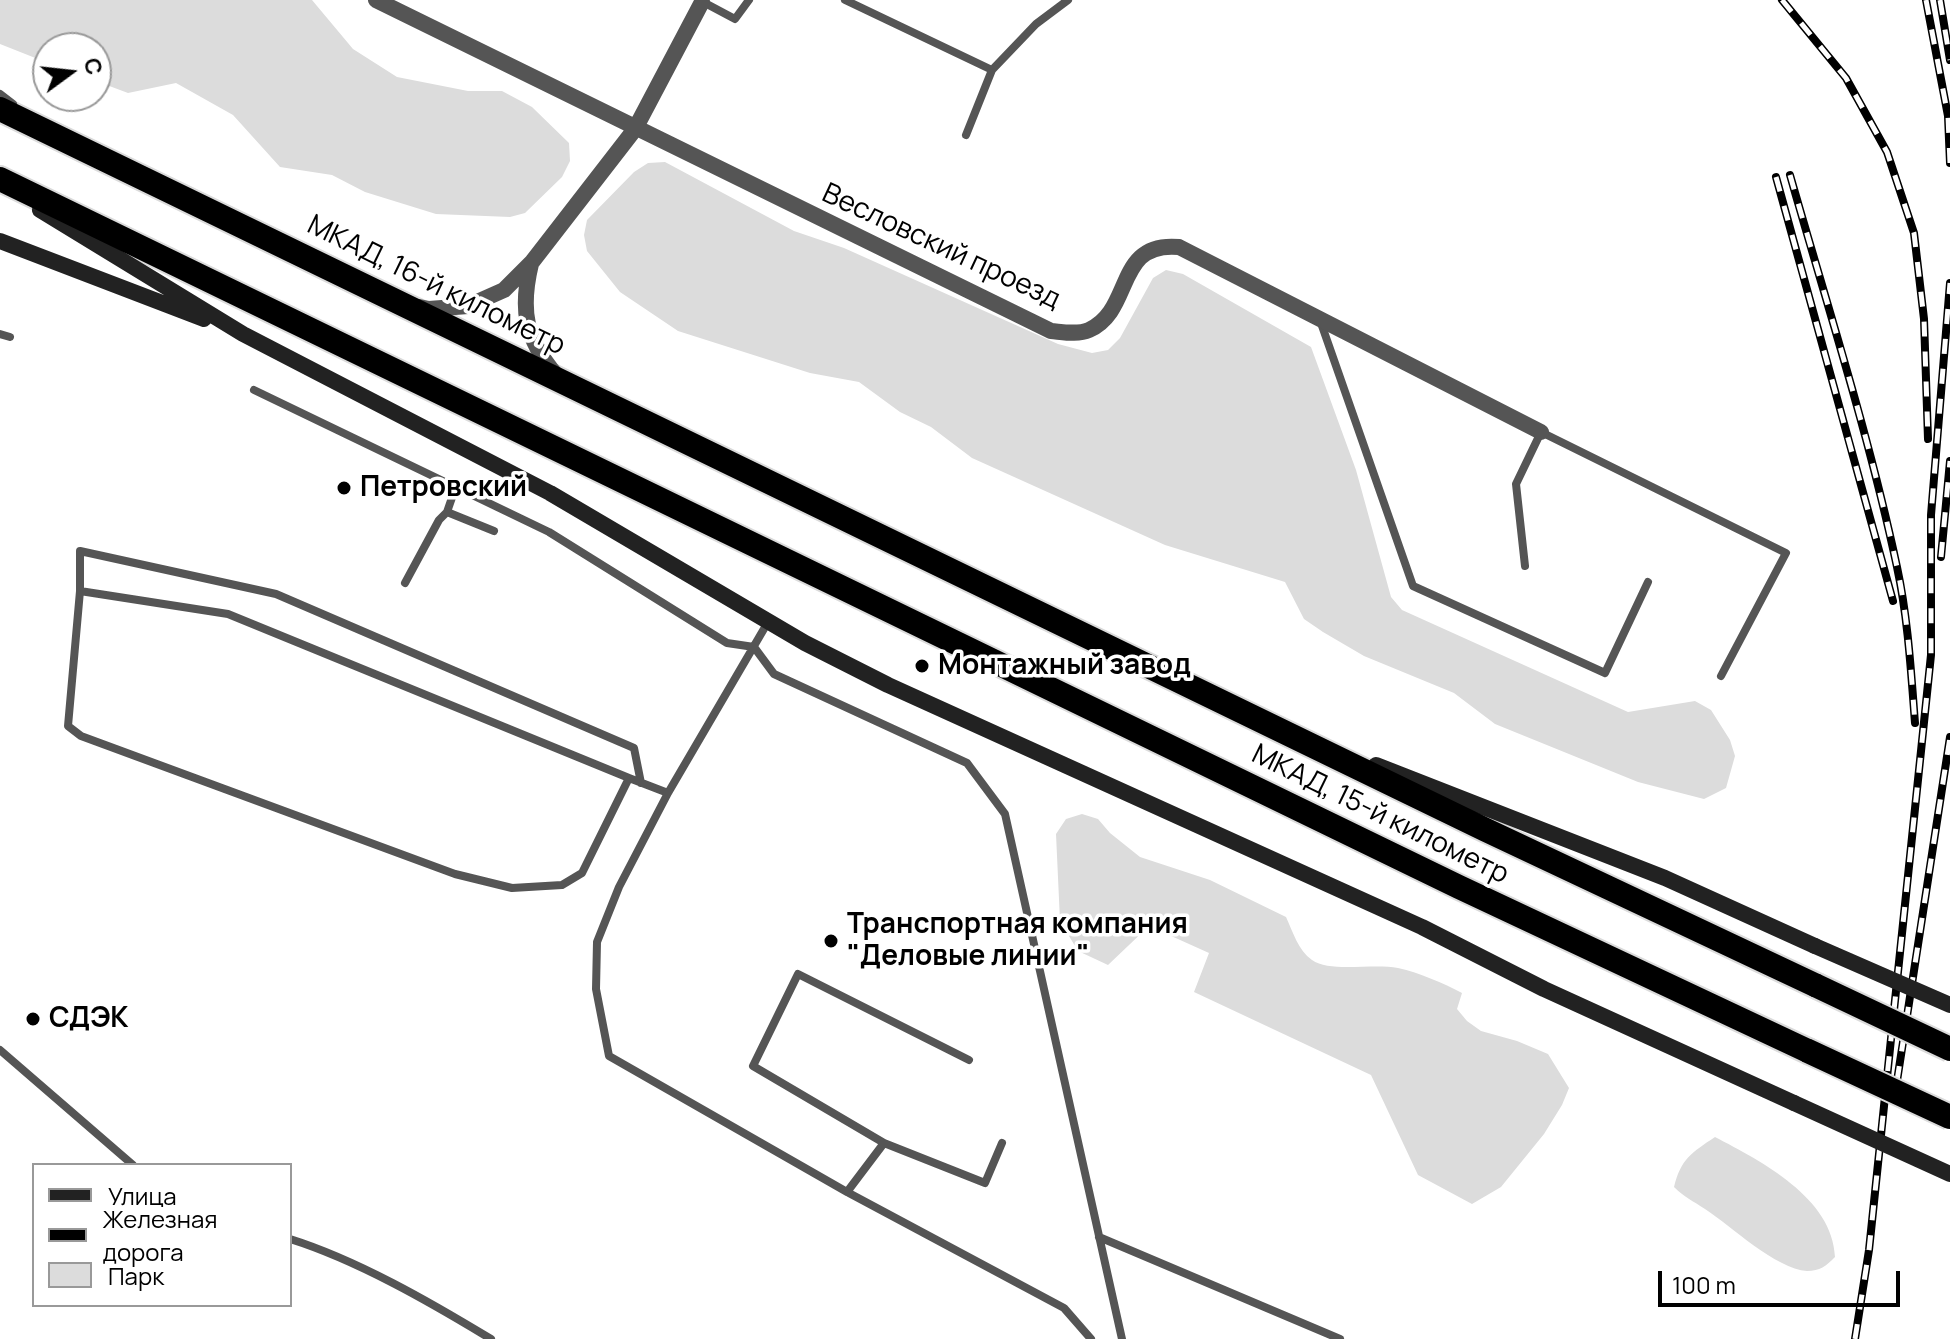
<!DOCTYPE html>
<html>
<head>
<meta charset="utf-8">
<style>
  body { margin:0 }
  #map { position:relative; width:1950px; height:1339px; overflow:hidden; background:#fff; font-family:Manrope,sans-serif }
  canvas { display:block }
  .legend { position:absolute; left:32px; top:1163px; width:260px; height:144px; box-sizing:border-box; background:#fff; border:2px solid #999; margin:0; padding:10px 14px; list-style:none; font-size:24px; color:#000 }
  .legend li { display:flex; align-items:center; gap:16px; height:40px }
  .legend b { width:40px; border:2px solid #999 }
  .north { position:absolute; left:32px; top:32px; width:80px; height:80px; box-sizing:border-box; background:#fff; border:2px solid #999; border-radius:50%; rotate:75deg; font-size:22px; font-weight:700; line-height:32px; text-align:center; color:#000 }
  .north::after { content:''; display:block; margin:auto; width:28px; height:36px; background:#000; clip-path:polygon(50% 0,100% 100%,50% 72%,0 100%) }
  .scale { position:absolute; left:1658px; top:1271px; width:242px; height:36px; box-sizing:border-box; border:4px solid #000; border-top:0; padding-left:10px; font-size:24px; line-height:28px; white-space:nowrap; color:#000; -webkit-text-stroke:6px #fff; paint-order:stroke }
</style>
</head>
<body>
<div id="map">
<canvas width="1950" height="1339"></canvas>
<ul class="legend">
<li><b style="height:10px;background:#222"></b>Улица</li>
<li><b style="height:10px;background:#000"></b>Железная дорога</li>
<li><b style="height:22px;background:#dcdcdc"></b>Парк</li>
</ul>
<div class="north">С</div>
<div class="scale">100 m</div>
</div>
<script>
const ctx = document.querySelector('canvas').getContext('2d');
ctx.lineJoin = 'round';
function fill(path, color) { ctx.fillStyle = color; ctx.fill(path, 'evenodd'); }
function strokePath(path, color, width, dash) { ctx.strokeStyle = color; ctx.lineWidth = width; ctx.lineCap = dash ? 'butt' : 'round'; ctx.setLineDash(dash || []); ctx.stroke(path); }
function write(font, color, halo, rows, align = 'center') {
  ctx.font = font + ' Manrope,sans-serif'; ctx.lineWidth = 7; ctx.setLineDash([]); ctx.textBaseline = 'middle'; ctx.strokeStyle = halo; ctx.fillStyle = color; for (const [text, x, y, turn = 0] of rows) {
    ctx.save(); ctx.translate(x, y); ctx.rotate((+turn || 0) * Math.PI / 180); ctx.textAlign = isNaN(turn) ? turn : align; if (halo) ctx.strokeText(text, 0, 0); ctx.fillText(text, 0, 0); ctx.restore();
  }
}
const green = new Path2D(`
  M 0,0 L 312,0 L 353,49 L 397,77 L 468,91 L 502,91 L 532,107 L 569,143 L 570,161 L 562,177 L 525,213 L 510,217 L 436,214 L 365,192 L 332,175 L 280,167 L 233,115 L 176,83 L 128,93 L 96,81 L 96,48 L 48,48 L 48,63 L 0,44 Z
  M 665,162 L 794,231 L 844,248 L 1058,344 L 1092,353 L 1108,350 L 1120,338 L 1153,278 L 1166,270 L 1183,274 L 1311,347 L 1356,470 L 1391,597 L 1402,610 L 1628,712 L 1695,701 L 1711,710 L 1730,740 L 1735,756 L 1726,788 L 1704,799 L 1638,782 L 1495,724 L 1454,693 L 1364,656 L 1323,632 L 1304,619 L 1285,582 L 1165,545 L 972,458 L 931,427 L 900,412 L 859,382 L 810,373 L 678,331 L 620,292 L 587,251 L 584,235 L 587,220 L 634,172 L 648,163 Z
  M 1082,814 L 1098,819 L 1110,833 L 1140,857 L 1210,880 L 1286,917 C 1293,932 1298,950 1312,960 C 1330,973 1372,963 1398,968 C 1420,973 1443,983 1462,993 L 1457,1009 L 1467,1021 L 1481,1031 L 1517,1041 L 1548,1054 L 1569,1088 L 1562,1105 L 1544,1134 L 1501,1187 L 1472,1204 L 1418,1175 L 1371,1075 L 1194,992 L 1209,953 L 1149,926 L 1108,965 L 1078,951 L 1060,921 L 1056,834 L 1066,819 Z
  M 1715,1137 C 1761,1161 1833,1198 1835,1257 C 1826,1266 1820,1271 1807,1271 C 1776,1269 1731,1226 1705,1209 C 1693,1201 1684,1197 1674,1187 C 1681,1159 1691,1153 1715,1137 Z`);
const lane = new Path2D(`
  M 845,0 L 992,70
  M 703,2 L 735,19 L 749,0
  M 0,94 L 13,104
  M 966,135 L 992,70 L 1036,24 L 1068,0
  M 1321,323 L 1413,586 L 1605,673 L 1648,582
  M 0,334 L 10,337
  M 254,390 L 549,532 L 727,643 L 754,647 L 774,674 L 967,763 L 1005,814 L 1122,1339
  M 456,486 L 447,512 L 494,531
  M 1525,566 L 1516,484 L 1541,432 L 1786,553 L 1721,676
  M 405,583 L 439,520 L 447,512
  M 80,591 L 80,551 L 276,594 L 634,748 L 641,783
  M 768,622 L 668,793 L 619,887 L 597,942 L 596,989 L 609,1056 L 847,1192 L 1064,1308 L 1091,1339
  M 629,778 L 228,614 L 80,591 L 68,726 L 81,736 L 455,874 L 512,888 L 562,885 L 582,873 L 629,778 L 668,793
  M 0,1050 L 133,1165
  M 884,1143 L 985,1183 L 1002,1143
  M 847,1192 L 884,1143 L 753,1066 L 798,974 L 969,1060
  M 1099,1237 L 1340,1339
  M 290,1239 C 357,1260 430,1302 491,1339`);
const street = new Path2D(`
  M 376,0 L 1051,331 C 1063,332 1078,335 1089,330 C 1134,310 1114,241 1179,247 L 1541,432
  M 531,264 C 520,310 525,338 556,375
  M 419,307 L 429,309 L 468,306 L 504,290 L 532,262 L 635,129 L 702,2`);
const secondary = new Path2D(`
  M 40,210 L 243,334 L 550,493 L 805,643 L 888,685 L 1422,927 L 1544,989 L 1794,1103
  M 0,241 L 204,319
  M 1376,765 L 1665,878 L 1815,946`);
const highway = new Path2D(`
  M 0,109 L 1486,830 L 1817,986
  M 0,179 L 1459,887 L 1808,1051`);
const rail = new Path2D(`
  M 1782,0 L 1846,78 L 1887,152 L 1914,233 L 1924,319 L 1928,439
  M 1926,0 L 1948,116 L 1950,163
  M 1940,0 L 1950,60
  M 1790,175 C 1827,305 1869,435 1897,567 C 1908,618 1911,672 1915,723
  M 1776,177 L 1893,601
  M 1941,557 L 1950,461
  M 1897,1081 L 1950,737
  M 1855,1339 L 1869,1250 L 1931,655 L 1931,515 L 1950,283`);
const secondaryBridge = new Path2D(`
  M 1815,946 L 1950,1005
  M 1794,1103 L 1950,1174`);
const highwayBridge = new Path2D(`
  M 1817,986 L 1950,1049
  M 1808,1051 L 1950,1117`);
const markers = [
  [344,488,8,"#000"],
  [922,666,8,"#000"],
  [831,941,8,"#000"],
  [33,1019,8,"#000"]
];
const streetNames = [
  ["Весловский проезд",941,247,25],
  ["МКАД, 16-й километр",436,286,26],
  ["МКАД, 15-й километр",1380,815,26]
];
const poiNames = [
  ["Петровский",360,488],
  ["Монтажный завод",938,666],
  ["Транспортная компания",847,925],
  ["\"Деловые линии\"",847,957],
  ["СДЭК",49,1019]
];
fill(green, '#dcdcdc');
strokePath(highway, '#dbdbdb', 28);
strokePath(lane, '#555', 8);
strokePath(street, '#555', 16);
strokePath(secondary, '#222', 16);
strokePath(highway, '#000', 24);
strokePath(rail, '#000', 8);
strokePath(rail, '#fff', 5, [15]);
strokePath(highwayBridge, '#dbdbdb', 28, []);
strokePath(secondaryBridge, '#222', 16);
strokePath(highwayBridge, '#000', 24);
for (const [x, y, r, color] of markers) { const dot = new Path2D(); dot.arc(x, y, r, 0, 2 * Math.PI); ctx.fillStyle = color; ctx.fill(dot); strokePath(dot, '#fff', 3); }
write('28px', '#000', '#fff', streetNames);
write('bold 28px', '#000', '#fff', poiNames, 'left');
</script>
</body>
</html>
